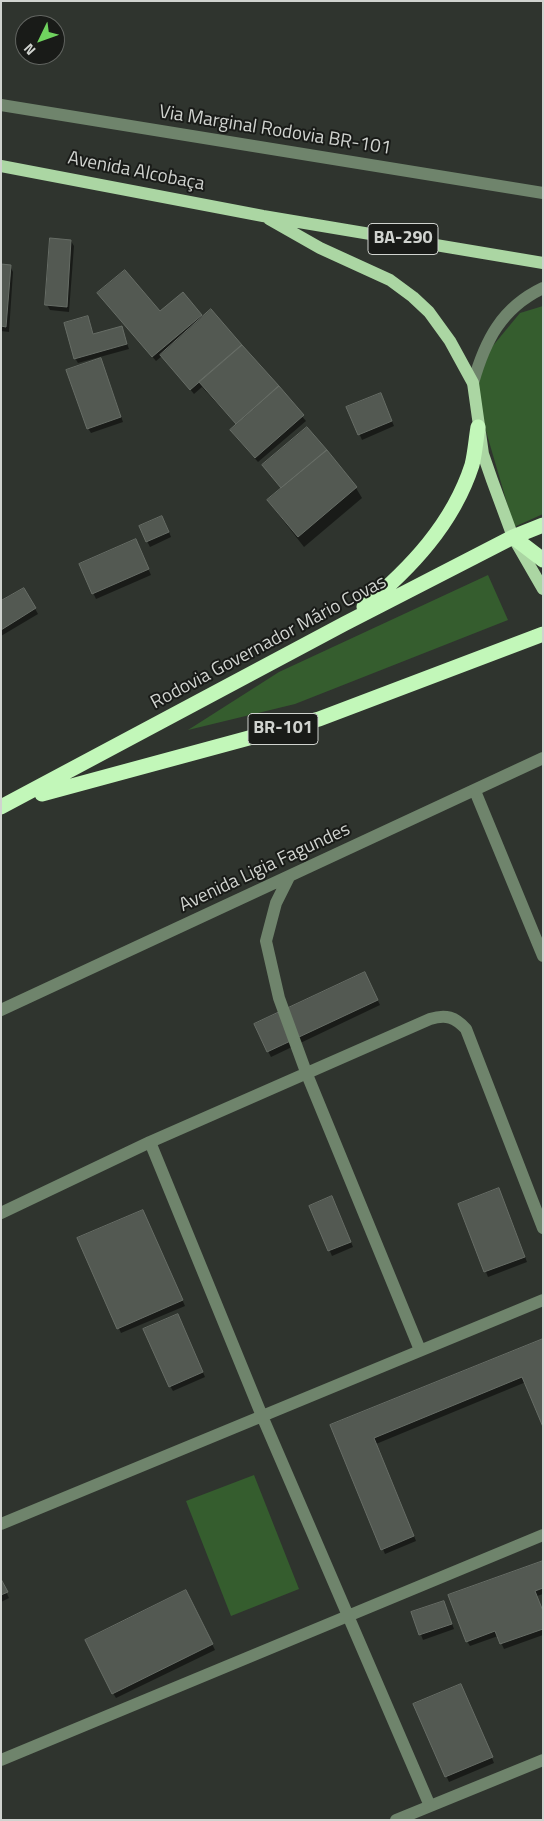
<!DOCTYPE html>
<html>
<head>
<meta charset="utf-8">
<style>
  body { margin:0 }
  #map { position:relative; width:544px; height:1821px; overflow:hidden; background:#2f342e; font-family:"Titillium Web",sans-serif }
  canvas { display:block }
  .frame { position:absolute; inset:0; border:2px solid #d0d3cf; pointer-events:none }
  .north { position:absolute; left:15px; top:15px; width:50px; height:50px; box-sizing:border-box; background:#191b18; border:1px solid #626561; border-radius:50%; rotate:228deg; font-size:14px; font-weight:700; line-height:20px; text-align:center; color:#d0d3cf }
  .north::after { content:''; display:block; margin:auto; width:18px; height:22px; background:#70d35f; clip-path:polygon(50% 0,100% 100%,50% 72%,0 100%) }
</style>
</head>
<body>
<div id="map">
<canvas width="544" height="1821"></canvas>
<div class="frame"></div>
<div class="north">N</div>
</div>
<script>
const ctx = document.querySelector('canvas').getContext('2d');
ctx.lineJoin = 'round';
function fill(path, color) { ctx.fillStyle = color; ctx.fill(path, 'evenodd'); }
function strokePath(path, color, width, dash) { ctx.strokeStyle = color; ctx.lineWidth = width; ctx.lineCap = dash ? 'butt' : 'round'; ctx.setLineDash(dash || []); ctx.stroke(path); }
function write(font, color, halo, rows, align = 'center') {
  ctx.font = font + ' "Titillium Web",sans-serif'; ctx.lineWidth = 4; ctx.setLineDash([]); ctx.textBaseline = 'middle'; ctx.strokeStyle = halo; ctx.fillStyle = color; for (const [text, x, y, turn = 0] of rows) {
    ctx.save(); ctx.translate(x, y); ctx.rotate((+turn || 0) * Math.PI / 180); ctx.textAlign = isNaN(turn) ? turn : align; if (halo) ctx.strokeText(text, 0, 0); ctx.fillText(text, 0, 0); ctx.restore();
  }
}
const green = new Path2D(`
  M 543,306 L 543,514 L 514,527 L 483,421 L 478,382 L 491,348 L 520,313 Z
  M 488,575 L 508,620 L 295,704 L 188,730 L 279,672 Z
  M 254,1475 L 299,1589 L 231,1616 L 186,1501 Z`);
const shadow = new Path2D(`
  M 71,241 L 74,246 L 69,312 L 50,310 L 47,305 Z
  M 1,266 L 10,266 L 13,272 L 9,332 L 1,331 Z
  M 102,298 L 160,313 L 201,316 L 202,318 L 211,311 L 306,421 L 258,462 L 234,435 L 232,430 L 237,425 L 202,387 L 194,394 L 162,356 L 156,361 Z
  M 87,317 L 94,335 L 121,327 L 129,349 L 78,363 L 75,358 Z
  M 103,365 L 123,422 L 91,433 L 88,428 Z
  M 383,400 L 394,426 L 362,440 L 348,408 Z
  M 307,429 L 356,488 L 362,498 L 304,547 L 268,501 L 282,489 L 267,470 Z
  M 165,522 L 171,537 L 150,547 L 140,527 Z
  M 138,546 L 151,575 L 96,599 L 80,565 Z
  M 24,589 L 38,614 L 1,636 L 1,603 Z
  M 367,979 L 380,1005 L 271,1057 L 268,1051 Z
  M 501,1195 L 527,1262 L 488,1277 L 460,1204 Z
  M 335,1203 L 353,1247 L 332,1256 L 311,1207 Z
  M 145,1216 L 185,1306 L 121,1333 L 79,1239 Z
  M 180,1321 L 205,1377 L 173,1391 L 170,1386 Z
  M 543,1340 L 526,1382 L 376,1444 L 416,1541 L 385,1554 L 331,1426 Z
  M 543,1562 L 543,1594 L 537,1596 L 543,1611 L 543,1635 L 504,1649 L 498,1636 L 470,1646 L 467,1641 Z
  M 1,1581 L 9,1598 L 1,1602 Z
  M 189,1597 L 215,1650 L 116,1698 L 113,1693 Z
  M 444,1603 L 454,1629 L 423,1640 L 413,1613 Z
  M 464,1691 L 494,1763 L 449,1782 L 415,1705 Z`);
const building = new Path2D(`
  M 50,238 L 71,240 L 67,307 L 45,305 Z
  M 1,264 L 11,265 L 6,327 L 1,326 Z
  M 125,270 L 160,311 L 183,292 L 202,315 L 152,357 L 97,293 Z
  M 211,309 L 242,345 L 190,390 L 160,355 Z
  M 88,316 L 93,334 L 122,326 L 127,344 L 74,359 L 64,323 Z
  M 242,345 L 279,386 L 236,424 L 199,382 Z
  M 101,358 L 121,417 L 87,429 L 66,370 Z
  M 279,386 L 304,415 L 255,458 L 230,430 Z
  M 381,393 L 392,421 L 358,435 L 346,407 Z
  M 307,427 L 327,450 L 281,488 L 262,465 Z
  M 327,450 L 357,487 L 298,537 L 267,500 Z
  M 162,516 L 169,532 L 146,542 L 139,526 Z
  M 136,539 L 149,569 L 92,594 L 79,564 Z
  M 24,588 L 36,608 L 1,630 L 1,601 Z
  M 365,972 L 378,1000 L 267,1052 L 254,1024 Z
  M 499,1188 L 525,1257 L 484,1272 L 458,1204 Z
  M 332,1196 L 351,1242 L 328,1251 L 309,1206 Z
  M 143,1210 L 183,1300 L 117,1329 L 77,1238 Z
  M 178,1314 L 203,1372 L 169,1387 L 143,1329 Z
  M 543,1339 L 543,1427 L 522,1377 L 374,1438 L 414,1536 L 381,1550 L 330,1425 Z
  M 543,1561 L 543,1588 L 535,1591 L 543,1611 L 543,1629 L 500,1644 L 495,1631 L 466,1642 L 448,1595 Z
  M 1,1579 L 8,1592 L 1,1595 Z
  M 186,1590 L 213,1644 L 112,1694 L 85,1640 Z
  M 444,1601 L 452,1624 L 419,1635 L 411,1612 Z
  M 461,1684 L 493,1757 L 445,1777 L 413,1704 Z`);
const minor = new Path2D(`
  M 1,105 L 543,193
  M 473,383 C 485,341 501,308 543,288
  M 475,791 L 543,956
  M 289,877 L 276,903 L 266,941 L 279,998 L 306,1072 L 420,1350
  M 1,1010 L 543,758
  M 150,1142 L 262,1416 L 430,1806
  M 1,1213 L 150,1142 L 430,1019 C 446,1014 455,1017 466,1029 L 543,1228
  M 1,1524 L 543,1300
  M 1,1760 L 543,1535
  M 396,1820 L 543,1760`);
const major = new Path2D(`
  M 1,166 L 263,216 L 543,263
  M 269,219 L 320,248 L 390,280 L 413,297 L 429,312 L 450,341 L 473,383 L 483,454 L 492,480 L 513,537 L 543,589`);
const highway = new Path2D(`
  M 513,537 L 543,560
  M 364,607 C 410,569 453,524 472,465 C 475,453 476,439 478,427
  M 42,794 L 319,719 L 543,634
  M 1,807 L 344,624 L 513,537 L 543,525`);
const shields = [
  [403,239,70],
  [283,729,70]
];
const shieldNames = [
  ["BA-290",403,239],
  ["BR-101",283,729]
];
const streetNames = [
  ["Via Marginal Rodovia BR-101",275,131,9],
  ["Avenida Alcobaça",136,172,11],
  ["Rodovia Governador Mário Covas",269,643,-28],
  ["Avenida Ligia Fagundes",265,868,-25]
];
fill(green, '#355d2e');
fill(shadow, '#0007');
fill(building, '#535952');
strokePath(building, '#676d66', 1);
strokePath(minor, '#6f846c', 12);
strokePath(major, '#abd6a3', 12);
strokePath(highway, '#c2f7b9', 15);
for (const [x, y, w] of shields) { const box = new Path2D(); box.roundRect(x - w / 2, y - 15.5, w, 31, 4); ctx.fillStyle = '#191b18'; ctx.fill(box); strokePath(box, '#d0d3cf', 1); }
write('bold 18px', '#d0d3cf', null, shieldNames);
write('19px', '#d0d3cf', '#191b18', streetNames);
</script>
</body>
</html>
